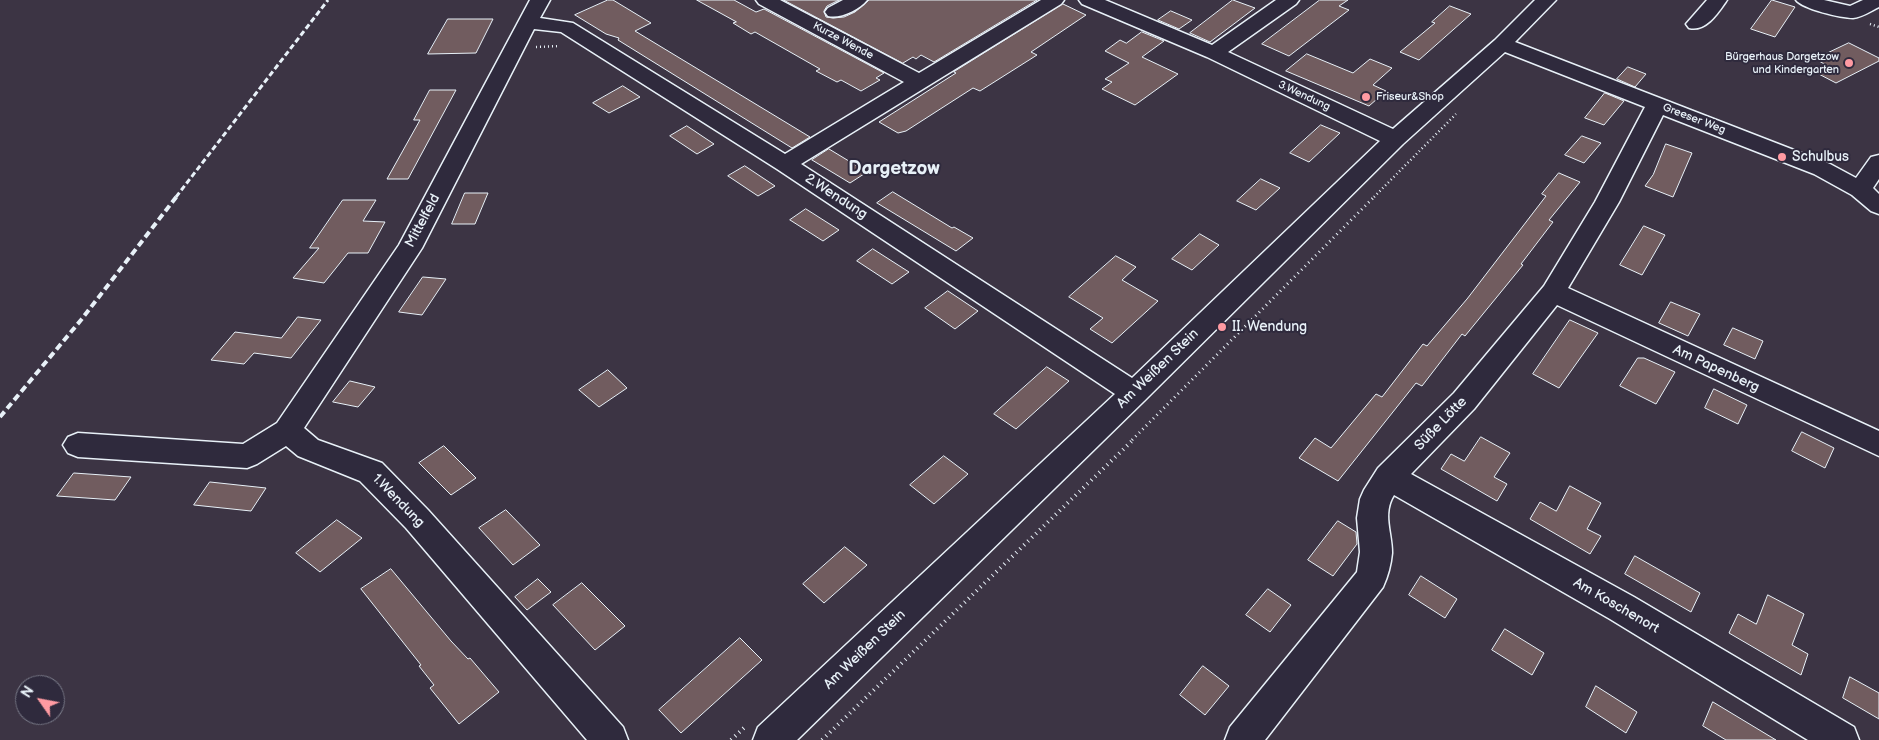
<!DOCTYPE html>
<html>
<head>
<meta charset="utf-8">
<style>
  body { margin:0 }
  #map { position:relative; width:1879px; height:740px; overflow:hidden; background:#3c3444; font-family:"Balsamiq Sans",sans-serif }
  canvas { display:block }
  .north { position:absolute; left:15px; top:675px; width:50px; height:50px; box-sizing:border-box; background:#2f2a3d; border:1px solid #797a88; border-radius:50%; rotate:303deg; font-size:14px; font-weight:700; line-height:20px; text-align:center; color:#e8f1f8 }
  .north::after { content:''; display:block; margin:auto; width:18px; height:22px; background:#ff9aa2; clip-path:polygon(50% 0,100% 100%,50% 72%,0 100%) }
</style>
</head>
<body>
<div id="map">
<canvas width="1879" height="740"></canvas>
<div class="north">N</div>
</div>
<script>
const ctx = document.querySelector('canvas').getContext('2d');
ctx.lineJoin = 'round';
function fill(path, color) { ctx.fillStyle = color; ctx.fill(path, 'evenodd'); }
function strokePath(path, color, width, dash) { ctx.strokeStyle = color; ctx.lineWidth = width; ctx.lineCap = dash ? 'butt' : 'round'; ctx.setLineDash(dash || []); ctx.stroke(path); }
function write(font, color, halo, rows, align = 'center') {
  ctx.font = font + ' "Balsamiq Sans",sans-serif'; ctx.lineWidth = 4; ctx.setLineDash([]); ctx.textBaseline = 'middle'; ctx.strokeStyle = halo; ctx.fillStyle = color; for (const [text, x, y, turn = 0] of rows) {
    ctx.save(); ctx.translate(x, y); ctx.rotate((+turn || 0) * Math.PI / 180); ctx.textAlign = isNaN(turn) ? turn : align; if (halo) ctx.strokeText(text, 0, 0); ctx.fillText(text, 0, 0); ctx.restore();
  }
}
const building = new Path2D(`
  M 608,0 L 613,0 L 651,23 L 635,31 L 810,137 L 792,148 L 618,40 L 619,38 L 606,34 L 575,15 Z
  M 697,0 L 734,0 L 756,12 L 764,9 L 884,73 L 876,78 L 880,80 L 861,91 L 841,80 L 837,82 L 816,71 L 820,69 L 755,32 L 751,34 L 733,23 L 736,22 Z
  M 784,0 L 839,0 L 827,6 L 824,11 L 826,17 L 833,18 L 844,17 L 855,12 L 869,0 L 1037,0 L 934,62 L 921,55 L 916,59 L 913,57 L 903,63 Z
  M 1233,0 L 1255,8 L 1210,42 L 1190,33 Z
  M 1320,0 L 1348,0 L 1339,6 L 1349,10 L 1289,56 L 1262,44 Z
  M 1772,0 L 1795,7 L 1775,37 L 1751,29 Z
  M 1063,4 L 1086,15 L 1031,52 L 1037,55 L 980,91 L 973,88 L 906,131 L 898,133 L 879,122 L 956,73 L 954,72 Z
  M 1450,6 L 1471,14 L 1419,60 L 1400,52 L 1435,23 L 1432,22 Z
  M 1171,11 L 1192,20 L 1179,29 L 1158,20 Z
  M 448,19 L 493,19 L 476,53 L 428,54 Z
  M 1142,32 L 1164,41 L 1142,57 L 1178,74 L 1135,105 L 1102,89 L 1112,82 L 1105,79 L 1129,63 L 1105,51 L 1120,40 L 1126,43 Z
  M 1849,43 L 1879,58 L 1879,61 L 1836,83 L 1813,71 L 1826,65 L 1819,61 L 1829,56 L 1826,54 Z
  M 1307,54 L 1353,73 L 1370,59 L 1392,68 L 1373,85 L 1386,91 L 1369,106 L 1286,71 Z
  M 1628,67 L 1646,74 L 1635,87 L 1617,79 Z
  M 623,86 L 640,97 L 609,113 L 593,103 Z
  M 430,90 L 456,90 L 408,179 L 387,179 L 420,120 L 414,120 Z
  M 1605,93 L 1624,101 L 1604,125 L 1585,118 Z
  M 1321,125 L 1340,133 L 1309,162 L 1290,153 Z
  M 687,126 L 714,144 L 697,154 L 670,136 Z
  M 1582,136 L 1601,143 L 1584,163 L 1565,155 Z
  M 1666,144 L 1692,153 L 1673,197 L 1645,186 L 1653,175 Z
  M 829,149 L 867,172 L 850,183 L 812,160 Z
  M 745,166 L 775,186 L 758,196 L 728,176 Z
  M 1559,173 L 1580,182 L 1549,220 L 1553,222 L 1521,264 L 1523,265 L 1465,336 L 1462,334 L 1422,386 L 1416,383 L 1338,481 L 1299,458 L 1315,438 L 1331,448 L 1376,394 L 1382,397 L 1423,344 L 1427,346 L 1467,299 L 1546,196 L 1542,194 Z
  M 1261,179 L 1280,188 L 1256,210 L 1237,201 Z
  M 893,192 L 952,228 L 954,227 L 973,238 L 956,251 L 877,203 Z
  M 465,193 L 488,193 L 475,224 L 452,224 Z
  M 343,200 L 376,200 L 363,221 L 385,222 L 368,253 L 348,253 L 324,283 L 293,278 L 319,248 L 310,248 Z
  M 806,209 L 839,230 L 823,241 L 790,220 Z
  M 1644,226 L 1665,235 L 1642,275 L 1620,265 Z
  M 1200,234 L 1219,245 L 1192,270 L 1172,259 Z
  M 873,249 L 909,272 L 892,284 L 857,261 Z
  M 1116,256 L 1136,267 L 1122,280 L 1158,301 L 1112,343 L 1090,329 L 1103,318 L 1069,297 Z
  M 423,277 L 446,279 L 422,315 L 399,312 Z
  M 948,291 L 978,311 L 955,329 L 925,308 Z
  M 1671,302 L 1700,314 L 1688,336 L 1659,323 Z
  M 298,317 L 321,320 L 291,358 L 254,353 L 244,364 L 211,360 L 235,332 L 281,338 Z
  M 1570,320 L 1598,333 L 1559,388 L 1533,374 Z
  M 1733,328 L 1763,341 L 1755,359 L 1724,345 Z
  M 1638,358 L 1644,358 L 1675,372 L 1656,404 L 1620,386 Z
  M 1047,367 L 1069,381 L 1016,429 L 994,414 Z
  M 608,370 L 627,388 L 599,407 L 579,390 Z
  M 350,381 L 375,387 L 358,407 L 333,402 Z
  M 1714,389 L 1747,405 L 1738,424 L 1705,408 Z
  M 1802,432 L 1834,448 L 1825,468 L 1792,451 Z
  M 1481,437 L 1510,453 L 1494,477 L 1507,484 L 1497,501 L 1441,469 L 1451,454 L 1464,461 Z
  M 444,446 L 476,478 L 451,495 L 419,463 Z
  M 944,456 L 968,474 L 934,504 L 910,485 Z
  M 74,473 L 131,477 L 115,500 L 57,496 Z
  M 210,482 L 266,488 L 251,511 L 194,505 Z
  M 1570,486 L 1601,503 L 1587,529 L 1601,536 L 1590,554 L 1530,519 L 1540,502 L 1556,511 Z
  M 506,510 L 540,545 L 513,565 L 479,528 Z
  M 337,520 L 362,538 L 320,572 L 296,553 Z
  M 1338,521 L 1356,532 L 1357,544 L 1333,576 L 1308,560 Z
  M 845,547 L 867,565 L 824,603 L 803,584 Z
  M 1635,556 L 1700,593 L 1691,612 L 1625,574 Z
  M 391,569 L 451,641 L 468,659 L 470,658 L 499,692 L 459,724 L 430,688 L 434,685 L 419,666 L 421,665 L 361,589 Z
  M 1421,576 L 1457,599 L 1445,618 L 1409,595 Z
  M 538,579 L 551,592 L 527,610 L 515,597 Z
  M 582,583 L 625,626 L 595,650 L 553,605 Z
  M 1268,589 L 1291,605 L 1270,632 L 1246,615 Z
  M 1768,595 L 1804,614 L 1792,645 L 1808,654 L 1801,675 L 1729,633 L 1738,614 L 1756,624 Z
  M 1505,629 L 1544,653 L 1532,675 L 1492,650 Z
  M 740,638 L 762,660 L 681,733 L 659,710 Z
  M 1203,666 L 1229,686 L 1205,715 L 1180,695 Z
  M 1850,677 L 1879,693 L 1879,719 L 1843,698 Z
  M 1596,686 L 1637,712 L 1626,733 L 1586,707 Z
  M 1713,702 L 1776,740 L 1726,740 L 1703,726 Z`);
const pathFar2 = new Path2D(`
  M 1870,24 L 1879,27
  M 536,47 L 560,46
  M 1374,197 L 1456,114`);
const pathFar1 = new Path2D(`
  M 1132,440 L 1375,196`);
const path = new Path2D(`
  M 731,740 L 746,726
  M 822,740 L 1134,439`);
const minor = new Path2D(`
  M 530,0 L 550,0 L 540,18 L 573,23 L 785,154 L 904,82 L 759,4 L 756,0 L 780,0 L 919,73 L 1041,0 L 1064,0 L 1061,4 L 801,164 L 1132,378 L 1380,141 L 1207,57 L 1082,4 L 1079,0 L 1105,0 L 1212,45 L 1276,0 L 1299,0 L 1296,4 L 1228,52 L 1393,129 L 1495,40 L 1535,0 L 1556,0 L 1515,42 L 1830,164 L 1856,178 L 1871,157 L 1879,155 L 1879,179 L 1873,188 L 1879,194 L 1879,214 L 1871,211 L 1852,195 L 1814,174 L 1663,115 L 1619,202 L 1568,288 L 1879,431 L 1879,456 L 1557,305 L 1474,409 L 1411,474 L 1634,597 L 1854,727 L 1859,740 L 1808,740 L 1610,619 L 1394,495 C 1382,514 1392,532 1392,553 C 1391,564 1388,576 1383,587 L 1265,740 L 1225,740 L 1230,727 L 1357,572 L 1360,552 L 1357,518 L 1360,499 L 1364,490 L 1378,468 L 1454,393 L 1544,286 L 1595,202 L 1645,107 L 1505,52 L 1403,144 L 1144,401 L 797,740 L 753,740 L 758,727 L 1115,394 L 777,169 L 561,32 L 534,29 L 422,248 L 304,428 L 318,440 L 382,463 L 428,510 L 623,727 L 628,740 L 587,740 L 406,528 L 360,481 L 298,456 L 286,446 L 257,464 L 247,468 L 78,457 L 68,453 L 63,445 L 68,437 L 78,433 L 243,444 L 277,423 L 399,245 Z
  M 843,0 L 867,0 C 859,10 840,19 828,16 L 825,12 L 828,8 Z
  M 1707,0 L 1727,0 C 1718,13 1706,32 1689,28 L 1686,24 Z
  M 1796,0 L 1824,0 L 1850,6 L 1863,0 L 1879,0 L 1879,7 C 1871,11 1862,17 1853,18 C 1841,18 1803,9 1796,0 Z`);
const railFar1 = new Path2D(`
  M 176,197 L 328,0`);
const rail = new Path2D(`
  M 0,417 L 81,320 L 177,196`);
const markers = [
  [1849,63,5,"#ff9aa2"],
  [1366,97,5,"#ff9aa2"],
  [1782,157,5,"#ff9aa2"],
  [1222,327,5,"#ff9aa2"]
];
const farStreetnames = [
  ["Kurze Wende",843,41,28],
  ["3.Wendung",1304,96,25],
  ["Greeser Weg",1694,119,21]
];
const farPoinames = [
  ["Bürgerhaus Dargetzow",1839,57],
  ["und Kindergarten",1839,70],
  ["Friseur&Shop",1376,97,"left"]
];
const poiNames = [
  ["Schulbus",1792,157],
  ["II. Wendung",1232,327]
];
const streetNames = [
  ["2.Wendung",836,197,33],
  ["Mittelfeld",423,221,-62],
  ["Am Weißen Stein",1158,369,-44],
  ["Am Papenberg",1716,369,25],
  ["Süße Lötte",1441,424,-46],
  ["1.Wendung",398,501,46],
  ["Am Koschenort",1616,606,30],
  ["Am Weißen Stein",865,650,-44]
];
const districtNames = [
  ["Dargetzow",894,169]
];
fill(building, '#715c5f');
strokePath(building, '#e8f1f8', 1);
strokePath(minor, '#e8f1f8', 3);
strokePath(pathFar2, '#e8f1f8', 2.5, [1, 3]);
strokePath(pathFar1, '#e8f1f8', 3, [1, 4]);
strokePath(path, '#e8f1f8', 4, [1, 4.5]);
fill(minor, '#2f2a3d');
strokePath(railFar1, '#e8f1f8', 3, [5.5, 3]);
strokePath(rail, '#e8f1f8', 4, [7, 4]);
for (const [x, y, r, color] of markers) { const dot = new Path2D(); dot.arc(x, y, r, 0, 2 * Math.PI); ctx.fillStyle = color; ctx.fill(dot); strokePath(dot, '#2f2a3d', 2); }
write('11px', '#e8f1f8', '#2f2a3d', farStreetnames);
write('11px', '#e8f1f8', '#2f2a3d', farPoinames, 'right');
write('14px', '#e8f1f8', '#2f2a3d', poiNames, 'left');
write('14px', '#e8f1f8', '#2f2a3d', streetNames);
write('bold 19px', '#e8f1f8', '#2f2a3d', districtNames);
</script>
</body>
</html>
